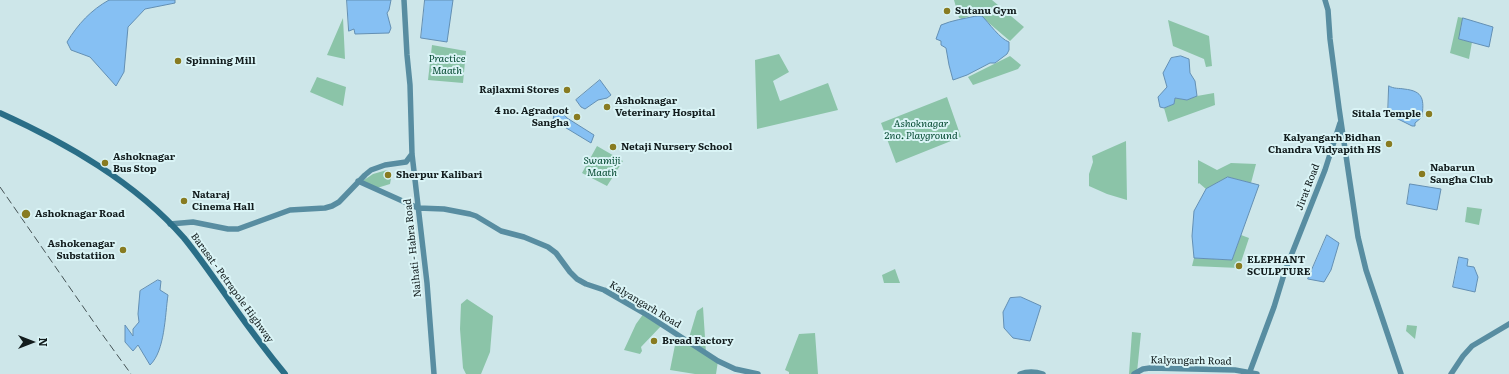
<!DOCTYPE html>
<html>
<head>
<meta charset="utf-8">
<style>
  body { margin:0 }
  #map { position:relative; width:1509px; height:374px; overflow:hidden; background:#cde6e9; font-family:Literata,serif }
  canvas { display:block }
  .north { position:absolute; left:12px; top:322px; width:40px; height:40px; -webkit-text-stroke:3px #daf4f6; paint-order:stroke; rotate:90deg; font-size:11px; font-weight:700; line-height:16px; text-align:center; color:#121c1d }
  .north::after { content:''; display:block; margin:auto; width:14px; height:18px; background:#121c1d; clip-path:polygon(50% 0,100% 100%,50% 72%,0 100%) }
</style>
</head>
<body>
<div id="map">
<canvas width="1509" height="374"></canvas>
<div class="north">N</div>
</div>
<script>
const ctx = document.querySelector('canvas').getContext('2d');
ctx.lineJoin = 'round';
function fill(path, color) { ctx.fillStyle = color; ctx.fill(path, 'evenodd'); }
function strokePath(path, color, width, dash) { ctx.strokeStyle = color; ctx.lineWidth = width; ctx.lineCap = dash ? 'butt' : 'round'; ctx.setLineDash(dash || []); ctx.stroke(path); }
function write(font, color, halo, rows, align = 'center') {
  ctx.font = font + ' Literata,serif'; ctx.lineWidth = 4; ctx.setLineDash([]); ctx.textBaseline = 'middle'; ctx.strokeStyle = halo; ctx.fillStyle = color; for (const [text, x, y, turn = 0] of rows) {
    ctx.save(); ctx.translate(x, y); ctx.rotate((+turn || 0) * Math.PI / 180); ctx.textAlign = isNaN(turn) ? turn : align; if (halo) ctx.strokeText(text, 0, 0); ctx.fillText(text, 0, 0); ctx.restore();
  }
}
const green = new Path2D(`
  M 954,0 L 992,0 L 1024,27 L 1010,41 L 977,13 L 962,19 L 959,18 Z
  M 1458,17 L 1463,18 L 1459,39 L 1472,42 L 1469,59 L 1450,53 Z
  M 343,18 L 345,59 L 327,55 Z
  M 1168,20 L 1209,36 L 1212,66 L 1206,67 L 1204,59 L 1173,46 Z
  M 432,45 L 466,51 L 463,83 L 428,80 Z
  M 779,54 L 789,72 L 773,81 L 780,101 L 828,83 L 838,110 L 757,129 L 755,60 Z
  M 1010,56 L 1021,65 L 1018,69 L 973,85 L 968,77 Z
  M 317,77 L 346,87 L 343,106 L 310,92 Z
  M 1214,93 L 1215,105 L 1168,122 L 1164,108 L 1174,104 L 1175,98 L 1187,100 L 1197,96 Z
  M 947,97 L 961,137 L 896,163 L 881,123 Z
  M 1126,141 L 1127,200 L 1107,194 L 1089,186 L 1089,174 L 1093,162 L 1092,156 Z
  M 597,146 L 623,161 L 607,186 L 582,173 Z
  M 1198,160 L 1217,170 L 1231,163 L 1256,164 L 1251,183 L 1228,177 L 1206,189 L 1199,183 L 1198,184 Z
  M 387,170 L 392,173 L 390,184 L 377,188 L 361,182 L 373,174 Z
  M 1467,207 L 1482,209 L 1479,225 L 1465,222 Z
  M 1241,235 L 1249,238 L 1239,268 L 1192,266 L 1194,258 L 1232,260 Z
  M 895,269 L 900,283 L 884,283 L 882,275 Z
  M 467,299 L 493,316 L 490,352 L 481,374 L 466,374 L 463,368 L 460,329 L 461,304 Z
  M 703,307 L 706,353 L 718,361 L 716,374 L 695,374 L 670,370 L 677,335 L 688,341 L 697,311 Z
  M 644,313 L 662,325 L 641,347 L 642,351 L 640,354 L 624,350 L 636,324 Z
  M 1407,325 L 1417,326 L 1415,339 L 1406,331 Z
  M 1132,332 L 1141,333 L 1137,372 L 1134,374 L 1129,374 Z
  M 815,333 L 818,374 L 789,374 L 789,372 L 785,370 L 799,334 Z`);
const water = new Path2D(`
  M 109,0 L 175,0 L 175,3 L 145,9 L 128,27 L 124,72 L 116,86 L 90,57 L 71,50 L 67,42 C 78,24 91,10 109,0 Z
  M 347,0 L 391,0 L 389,10 L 387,13 L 391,28 L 389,33 L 355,34 L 354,29 L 349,31 Z
  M 425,0 L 453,0 L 447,42 L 421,38 Z
  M 976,16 L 982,16 C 989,23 1000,39 1009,42 L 1009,50 L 1007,54 L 995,63 L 990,63 L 967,75 L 953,80 L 949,65 L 946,48 L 941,45 L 941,41 L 936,39 L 941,25 C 953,20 963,19 976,16 Z
  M 1463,18 L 1493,27 L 1489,47 L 1459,39 Z
  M 1181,56 L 1189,59 L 1190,73 L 1195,81 L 1197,96 L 1187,100 L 1175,98 L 1174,104 L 1164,108 L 1160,107 L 1158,97 L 1167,87 L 1163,73 L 1171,58 Z
  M 600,80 L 611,95 L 607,98 L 598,100 L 585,109 L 581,107 L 576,100 Z
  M 1389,86 C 1394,89 1399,88 1404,89 C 1424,91 1424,100 1422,117 L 1415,123 L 1415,126 L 1412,126 L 1388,114 Z
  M 560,110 L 567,118 L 594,135 L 591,143 L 553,120 L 554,114 Z
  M 1228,177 L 1259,185 L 1232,260 L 1194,258 L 1192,236 L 1194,211 L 1206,189 Z
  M 1410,184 L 1441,189 L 1437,210 L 1407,204 Z
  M 1327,235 L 1339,243 L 1331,270 L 1324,282 L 1308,279 Z
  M 1459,257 L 1468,259 L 1467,266 L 1474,267 L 1478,277 L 1475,292 L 1453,287 Z
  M 158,280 L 161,281 L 160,290 L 168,295 C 165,315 165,351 150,365 L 138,345 L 133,351 L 125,342 L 125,325 L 133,336 L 133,329 L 139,322 L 138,314 L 140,291 Z
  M 1021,297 L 1041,306 L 1030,341 L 1013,338 L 1004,328 L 1003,312 L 1010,298 Z`);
const secondary = new Path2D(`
  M 404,0 L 407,55 L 410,85 L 412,154 L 427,283 L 434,374
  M 1325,0 L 1328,10 L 1330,39 L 1339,108 L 1358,237 L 1366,270 L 1401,374
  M 358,181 L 418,208 L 444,209 L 470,214 L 476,216 L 501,231 L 524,237 L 548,247 L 556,253 L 570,272 L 577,279 L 586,284 L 604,290 L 644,313 L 718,361 L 735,369 L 758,374
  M 170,224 L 193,222 L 228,229 L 238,229 L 290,210 L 325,208 L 332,206 L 339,202 L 365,175 L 371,170 L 385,165 L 406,162 L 412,154
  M 1020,374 C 1028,371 1034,371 1043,374
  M 1134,374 L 1143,369 L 1150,368 L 1235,370 L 1257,374
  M 1249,374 L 1274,307 L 1285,271 L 1325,170 L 1340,123
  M 1451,374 L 1463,356 L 1472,346 L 1509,324`);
const trunk = new Path2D(`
  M 0,113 C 66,143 135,182 184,238 C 201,259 216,281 232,304 C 249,328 266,351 285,374`);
const rail = new Path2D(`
  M 0,187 L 102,334 L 131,374`);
const markers = [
  [947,11,4,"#887b21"],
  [178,61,4,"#887b21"],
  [567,90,4,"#887b21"],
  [607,107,4,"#887b21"],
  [1429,114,4,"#887b21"],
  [577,117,4,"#887b21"],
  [1389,144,4,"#887b21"],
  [613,147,4,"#887b21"],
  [105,163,4,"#887b21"],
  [1422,174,4,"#887b21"],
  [388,175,4,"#887b21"],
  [184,201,4,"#887b21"],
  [26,214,5,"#887b21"],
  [123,250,4,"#887b21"],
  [1239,266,4,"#887b21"],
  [654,341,4,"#887b21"]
];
const poiNames = [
  ["Sutanu Gym",955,11],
  ["Spinning Mill",186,61],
  ["Rajlaxmi Stores",559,90,"right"],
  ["Ashoknagar",615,101],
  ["Veterinary Hospital",615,113],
  ["4 no. Agradoot",569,111,"right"],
  ["Sangha",569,123,"right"],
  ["Sitala Temple",1421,114,"right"],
  ["Kalyangarh Bidhan",1381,138,"right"],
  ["Chandra Vidyapith HS",1381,150,"right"],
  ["Netaji Nursery School",621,147],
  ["Ashoknagar",113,157],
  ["Bus Stop",113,169],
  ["Nabarun",1430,168],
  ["Sangha Club",1430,180],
  ["Sherpur Kalibari",396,175],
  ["Nataraj",192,195],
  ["Cinema Hall",192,207],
  ["Ashoknagar Road",35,214],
  ["Ashokenagar",115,244,"right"],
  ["Substatiion",115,256,"right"],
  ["ELEPHANT",1247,260],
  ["SCULPTURE",1247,272],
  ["Bread Factory",662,341]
];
const parkNames = [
  ["Practice",447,59],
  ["Maath",447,71],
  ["Ashoknagar",921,124],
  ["2no. Playground",921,136],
  ["Swamiji",602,161],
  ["Maath",602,173]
];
const streetNames = [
  ["Jirat Road",1308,187,-69],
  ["Naihati - Habra Road",413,248,-96],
  ["Barasat - Petrapole Highway",232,288,54],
  ["Kalyangarh Road",645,305,31],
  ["Kalyangarh Road",1191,361,1]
];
fill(green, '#8bc4a8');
fill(water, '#86c0f3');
strokePath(water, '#638fb3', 1);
strokePath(secondary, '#588da1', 5.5);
strokePath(trunk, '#2a6e87', 6);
strokePath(rail, '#455355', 1, [8, 4]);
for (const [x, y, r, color] of markers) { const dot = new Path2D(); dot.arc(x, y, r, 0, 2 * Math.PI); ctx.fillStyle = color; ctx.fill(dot); strokePath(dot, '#daf4f6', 1.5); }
write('bold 10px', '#121c1d', '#daf4f6', poiNames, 'left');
write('italic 10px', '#054931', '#daf4f6', parkNames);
write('10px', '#121c1d', '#daf4f6', streetNames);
</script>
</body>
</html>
